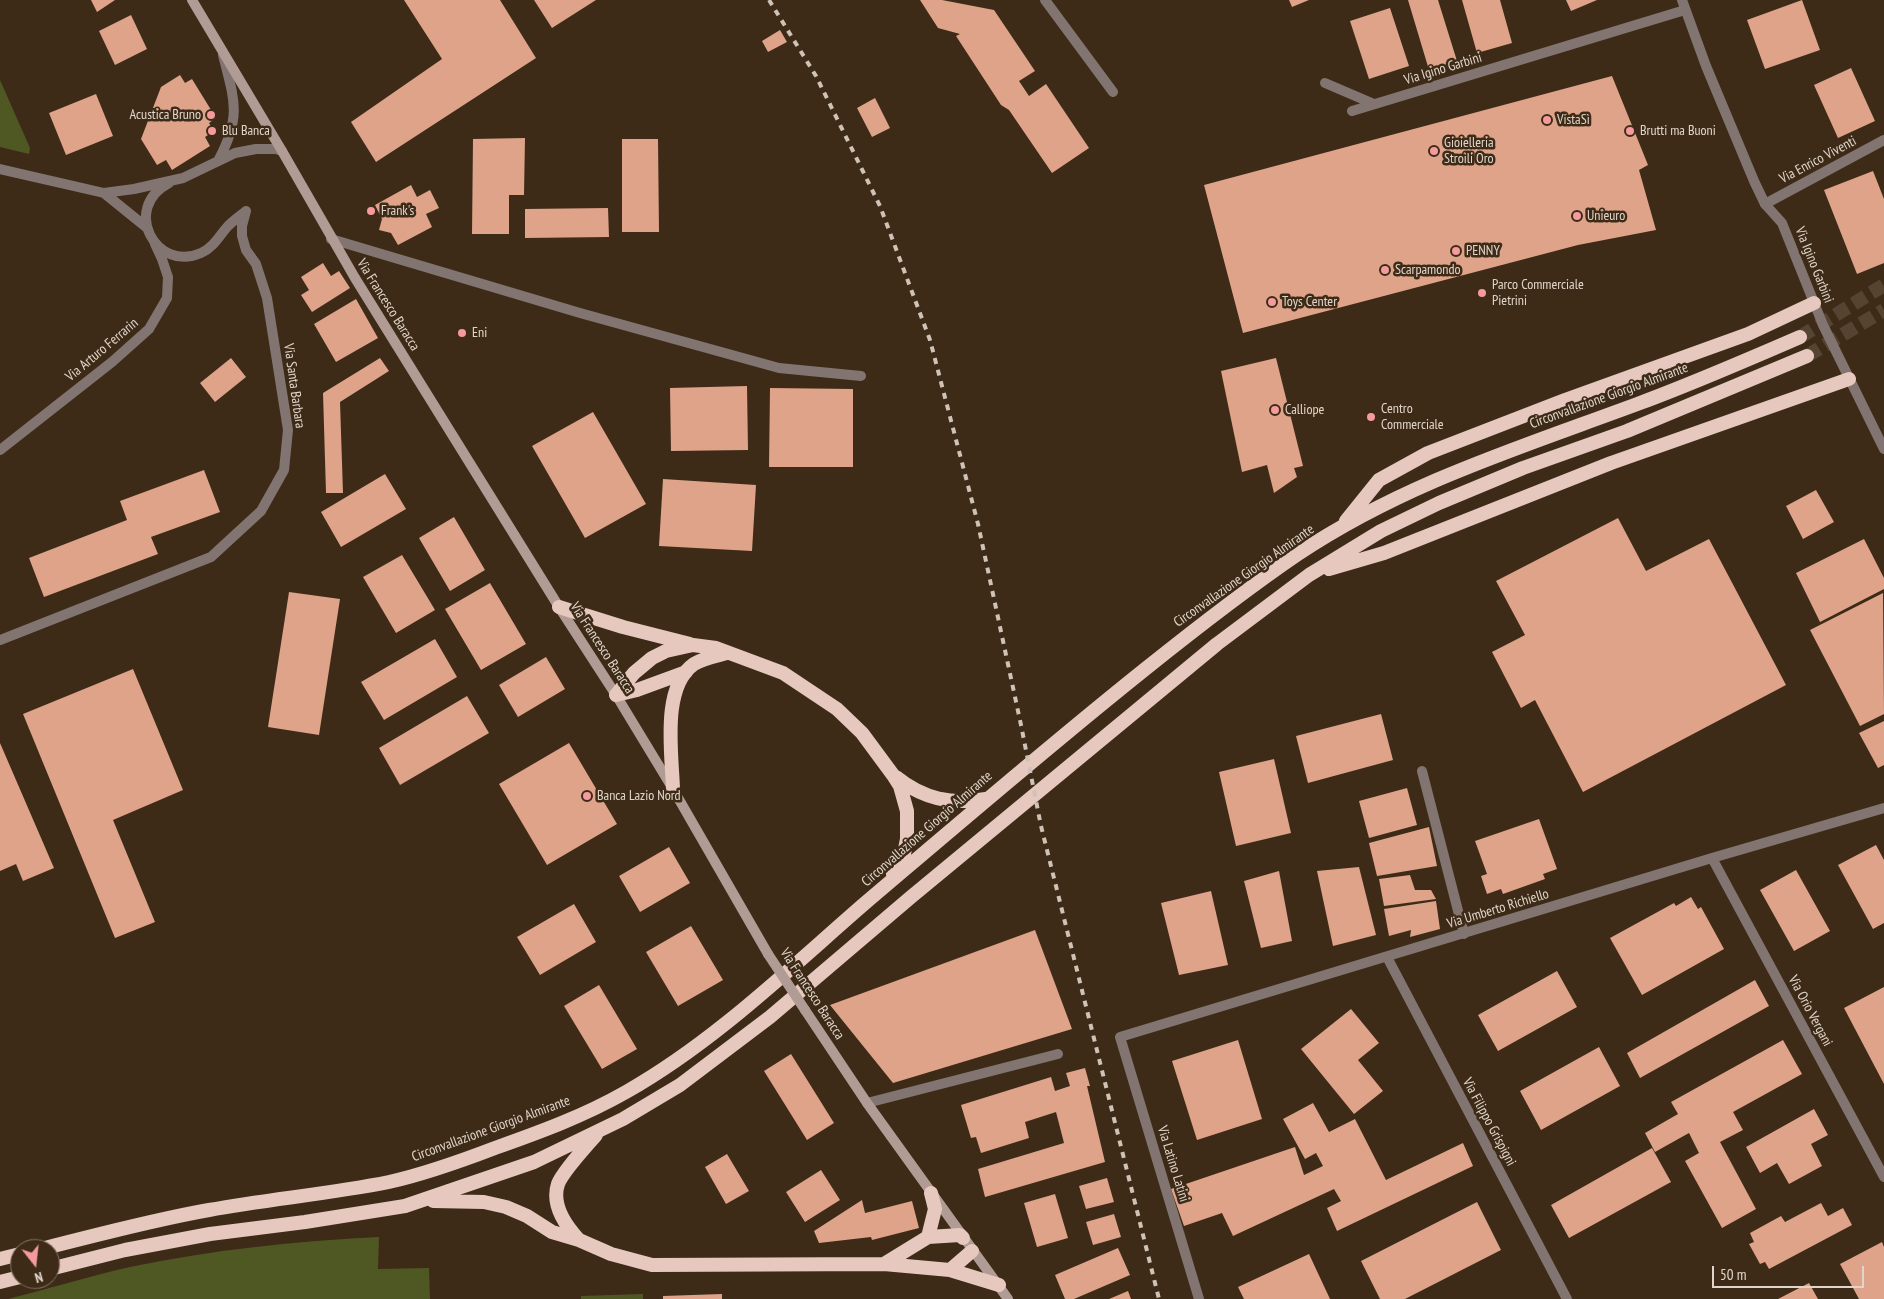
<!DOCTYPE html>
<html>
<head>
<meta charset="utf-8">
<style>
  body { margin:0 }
  #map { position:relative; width:1884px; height:1299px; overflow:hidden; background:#3d2b18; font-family:"PT Sans Narrow",sans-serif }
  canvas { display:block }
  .north { position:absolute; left:10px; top:1239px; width:50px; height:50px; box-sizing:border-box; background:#3d2b18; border:1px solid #7f6f5f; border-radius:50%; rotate:164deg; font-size:14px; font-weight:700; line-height:20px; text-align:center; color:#e1d5ca }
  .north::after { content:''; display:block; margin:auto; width:18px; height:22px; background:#f59b9d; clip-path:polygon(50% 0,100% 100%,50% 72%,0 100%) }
  .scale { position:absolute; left:1712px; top:1266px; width:152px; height:22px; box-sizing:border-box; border:2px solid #e1d5ca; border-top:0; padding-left:6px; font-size:15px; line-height:18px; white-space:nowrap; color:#e1d5ca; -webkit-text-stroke:4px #3d2b18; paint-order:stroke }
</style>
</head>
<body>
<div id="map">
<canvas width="1884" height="1299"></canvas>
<div class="north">N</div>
<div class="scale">50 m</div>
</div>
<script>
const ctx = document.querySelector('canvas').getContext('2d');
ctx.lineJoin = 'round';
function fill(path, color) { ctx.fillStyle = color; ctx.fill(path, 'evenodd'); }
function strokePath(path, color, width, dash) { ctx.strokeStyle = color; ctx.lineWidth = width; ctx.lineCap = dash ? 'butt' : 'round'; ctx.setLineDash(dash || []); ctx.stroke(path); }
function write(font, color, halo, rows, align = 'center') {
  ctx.font = font + ' "PT Sans Narrow",sans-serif'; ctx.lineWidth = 5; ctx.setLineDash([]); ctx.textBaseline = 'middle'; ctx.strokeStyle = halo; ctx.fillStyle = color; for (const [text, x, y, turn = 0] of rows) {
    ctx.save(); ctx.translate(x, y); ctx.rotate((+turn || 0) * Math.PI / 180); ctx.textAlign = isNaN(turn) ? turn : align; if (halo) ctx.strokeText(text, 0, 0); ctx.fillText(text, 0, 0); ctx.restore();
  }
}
const green = new Path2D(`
  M 0,80 L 30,148 L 29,154 L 0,147 Z
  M 379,1237 L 378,1269 L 429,1268 L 430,1299 L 8,1299 C 49,1289 89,1276 130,1267 C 212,1250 295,1241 379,1237 Z
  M 643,1294 L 643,1299 L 581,1299 L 581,1296 Z`);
const building = new Path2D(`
  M 91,0 L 115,0 L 97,12 Z
  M 404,0 L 500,0 L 536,58 L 376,162 L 351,122 L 442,59 Z
  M 534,0 L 596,0 L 552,28 Z
  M 920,0 L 942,0 L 994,10 L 1035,71 L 1019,81 L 1029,96 L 1046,84 L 1089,148 L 1052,173 L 1009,110 L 1001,105 L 956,36 L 960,34 L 938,28 Z
  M 1289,0 L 1309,0 L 1292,7 Z
  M 1408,0 L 1438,0 L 1457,61 L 1429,70 Z
  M 1462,0 L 1500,0 L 1512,43 L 1477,53 Z
  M 1566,0 L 1597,0 L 1571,11 Z
  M 1802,0 L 1820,50 L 1765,69 L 1747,20 Z
  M 1390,8 L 1409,66 L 1369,79 L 1350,21 Z
  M 131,15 L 147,49 L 115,65 L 99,31 Z
  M 780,30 L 787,42 L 768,52 L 762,41 Z
  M 1851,68 L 1875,121 L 1838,138 L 1814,85 Z
  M 180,75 L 185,83 L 192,79 L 216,118 L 209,123 L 214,131 L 205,137 L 210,146 L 172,170 L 166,160 L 157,165 L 141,139 L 161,87 Z
  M 1612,76 L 1648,165 L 1639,170 L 1656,230 L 1578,245 L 1243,333 L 1204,185 Z
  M 96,94 L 113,136 L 66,155 L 49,113 Z
  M 875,98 L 890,128 L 872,137 L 857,108 Z
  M 525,138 L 524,195 L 509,195 L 509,234 L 472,234 L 473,139 Z
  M 622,139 L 658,139 L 659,232 L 622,232 Z
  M 1873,171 L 1884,199 L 1884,263 L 1857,274 L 1824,190 Z
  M 411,185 L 417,197 L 430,190 L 439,208 L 426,214 L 432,227 L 398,245 L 391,233 L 379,230 L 382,219 L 375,205 Z
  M 608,208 L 609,237 L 525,238 L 525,209 Z
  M 323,263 L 331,276 L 339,271 L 350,288 L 312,312 L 301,295 L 309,290 L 301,277 Z
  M 356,299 L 378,338 L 336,362 L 314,324 Z
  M 231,358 L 246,377 L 215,402 L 200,383 Z
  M 380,358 L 389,371 L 340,402 L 343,493 L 326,493 L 323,393 Z
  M 1276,358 L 1303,466 L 1294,468 L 1297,477 L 1274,493 L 1267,465 L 1242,472 L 1221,371 Z
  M 747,386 L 748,450 L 671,451 L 670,388 Z
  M 770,388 L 853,389 L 853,467 L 769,467 Z
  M 593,412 L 646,504 L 585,538 L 532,446 Z
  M 204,470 L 220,512 L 151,537 L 158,554 L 44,597 L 29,558 L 127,520 L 120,501 Z
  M 385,474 L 406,509 L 341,547 L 321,512 Z
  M 663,479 L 756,485 L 752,551 L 659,546 Z
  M 1816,490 L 1834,522 L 1803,539 L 1786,506 Z
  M 454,517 L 485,570 L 450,591 L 419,538 Z
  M 1618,518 L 1646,571 L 1709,539 L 1786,685 L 1583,792 L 1535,700 L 1521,708 L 1492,652 L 1525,635 L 1496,581 Z
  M 1864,539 L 1884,578 L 1884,589 L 1820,622 L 1796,573 Z
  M 402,555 L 435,610 L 396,633 L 363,577 Z
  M 490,583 L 526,644 L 481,670 L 445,609 Z
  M 289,592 L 340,599 L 319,735 L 268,727 Z
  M 1883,593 L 1884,714 L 1860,726 L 1810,630 Z
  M 435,639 L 457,677 L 384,720 L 361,682 Z
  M 546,657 L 565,689 L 518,717 L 499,685 Z
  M 133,669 L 183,790 L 113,820 L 155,922 L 115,938 L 23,714 Z
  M 467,696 L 489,733 L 400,785 L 379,748 Z
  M 1381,714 L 1393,760 L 1308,783 L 1296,736 Z
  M 1884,721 L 1884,765 L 1878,768 L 1859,733 Z
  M 0,743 L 54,868 L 23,881 L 16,864 L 0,871 Z
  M 569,743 L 617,824 L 547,865 L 499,784 Z
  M 1274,759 L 1291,833 L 1236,846 L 1219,772 Z
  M 1407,788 L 1417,825 L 1369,838 L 1359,801 Z
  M 1539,819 L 1557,869 L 1543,874 L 1545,879 L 1503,894 L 1501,889 L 1487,894 L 1481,876 L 1487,874 L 1475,841 Z
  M 1429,827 L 1437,866 L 1377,876 L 1369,843 Z
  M 1876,845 L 1884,860 L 1884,923 L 1873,929 L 1838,865 Z
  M 669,847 L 690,883 L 640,912 L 619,876 Z
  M 1359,867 L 1376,935 L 1333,946 L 1317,871 Z
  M 1796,870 L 1830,931 L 1794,951 L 1760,890 Z
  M 1279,871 L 1292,941 L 1261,948 L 1244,881 Z
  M 1410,875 L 1415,890 L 1431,890 L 1436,899 L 1384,906 L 1379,879 Z
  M 1211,891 L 1228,965 L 1179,975 L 1161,903 Z
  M 1691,897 L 1698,909 L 1701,907 L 1724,949 L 1642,995 L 1610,938 L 1674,903 L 1676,906 Z
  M 1436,901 L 1440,929 L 1410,937 L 1411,930 L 1389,936 L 1384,909 Z
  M 574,904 L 596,942 L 540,975 L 517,937 Z
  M 691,926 L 723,980 L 678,1006 L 646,952 Z
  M 1035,930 L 1072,1029 L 893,1083 L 830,1005 Z
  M 1557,971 L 1577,1007 L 1498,1051 L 1478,1015 Z
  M 1755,980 L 1769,1006 L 1640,1078 L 1627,1053 Z
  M 599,985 L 637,1049 L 602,1069 L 564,1006 Z
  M 1884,987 L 1884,1084 L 1844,1008 Z
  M 1351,1009 L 1379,1043 L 1358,1060 L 1383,1091 L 1354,1114 L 1301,1049 Z
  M 1238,1040 L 1262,1119 L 1197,1140 L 1172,1061 Z
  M 1783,1040 L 1802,1074 L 1733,1112 L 1743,1130 L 1720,1142 L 1756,1209 L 1722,1228 L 1685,1161 L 1699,1153 L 1689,1133 L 1655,1152 L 1645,1133 L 1678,1114 L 1671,1102 Z
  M 1599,1047 L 1620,1086 L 1541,1130 L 1520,1091 Z
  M 791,1054 L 834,1123 L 807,1140 L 764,1071 Z
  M 1085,1068 L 1090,1086 L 1087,1086 L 1105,1162 L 985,1197 L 978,1169 L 1064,1143 L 1056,1112 L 1025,1122 L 1029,1138 L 981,1153 L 976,1137 L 971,1138 L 961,1105 L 1051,1077 L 1055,1091 L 1070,1086 L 1066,1073 Z
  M 1313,1103 L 1329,1132 L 1355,1119 L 1386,1180 L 1463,1143 L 1473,1166 L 1337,1231 L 1327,1208 L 1341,1201 L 1334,1189 L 1233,1236 L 1222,1213 L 1184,1226 L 1171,1189 L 1295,1147 L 1304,1175 L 1323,1166 L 1316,1153 L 1305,1159 L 1283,1119 Z
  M 1814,1109 L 1828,1135 L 1811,1144 L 1822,1166 L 1789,1184 L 1777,1163 L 1760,1173 L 1746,1147 Z
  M 1652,1148 L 1671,1182 L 1569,1238 L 1551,1205 Z
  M 727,1154 L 749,1191 L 726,1204 L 705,1167 Z
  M 821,1170 L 840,1200 L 805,1222 L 786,1192 Z
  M 1107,1178 L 1114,1202 L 1086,1209 L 1079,1186 Z
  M 1055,1194 L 1068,1238 L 1037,1247 L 1024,1203 Z
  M 862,1200 L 865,1213 L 912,1201 L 919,1228 L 872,1240 L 871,1237 L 819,1243 L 814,1231 Z
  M 1477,1202 L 1501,1250 L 1405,1299 L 1380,1299 L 1361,1261 Z
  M 1821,1203 L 1828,1216 L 1843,1208 L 1852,1225 L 1769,1269 L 1765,1262 L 1760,1264 L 1749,1244 L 1754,1242 L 1750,1233 L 1781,1216 L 1785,1222 Z
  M 1114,1214 L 1121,1237 L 1093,1245 L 1086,1222 Z
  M 1882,1242 L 1884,1247 L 1884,1299 L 1859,1299 L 1840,1264 Z
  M 1118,1248 L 1130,1275 L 1074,1299 L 1065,1299 L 1055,1275 Z
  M 1309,1254 L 1330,1299 L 1244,1299 L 1238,1287 Z
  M 1809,1283 L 1818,1299 L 1778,1299 Z
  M 1128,1291 L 1131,1299 L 1109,1299 Z
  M 722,1294 L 722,1299 L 663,1299 L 663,1296 Z`);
const trunkTunnel = new Path2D(`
  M 1800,337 L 1884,285
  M 1807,356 L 1884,310`);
const pedestrian = new Path2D(`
  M 1325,83 L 1374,104`);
const minor = new Path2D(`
  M 1045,0 L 1113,92
  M 1352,111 L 1685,10
  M 219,159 C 242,116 234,99 223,55
  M 0,169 L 104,193 L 134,189 L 183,178 L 235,153 L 256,149 L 276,149 L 282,151
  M 169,183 C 121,208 156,273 201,253 C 214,247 219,236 228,226 C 233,221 240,216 246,211
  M 104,193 L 146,227
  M 1765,204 L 1884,140
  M 331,239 L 580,313 L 779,368 L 861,376
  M 0,450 L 112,362 L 149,329 L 167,298 L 168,277 L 162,259 L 155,244
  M 0,640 L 211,557 L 261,511 L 284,470 L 288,430 L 267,298 L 256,264 L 246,250 L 242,236 L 242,226 L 246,211
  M 1422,771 L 1464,934
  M 1712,858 L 1884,1177
  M 1387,957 L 1567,1299
  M 867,1103 L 1058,1054
  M 1199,1299 L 1120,1037 L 1712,858 L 1884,808`);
const tertiary = new Path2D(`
  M 1682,0 L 1706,66 L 1754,181 L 1765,204 L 1782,223 L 1823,325 L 1884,449`);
const secondary = new Path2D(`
  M 192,0 L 282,151 L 355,278 L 559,607 L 616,695 L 673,789 L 768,954
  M 805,1010 L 867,1103 L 1008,1299`);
const trunk = new Path2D(`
  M 1346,521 L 1379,480 L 1428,453 L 1565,400 L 1748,334 L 1814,303
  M 1329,569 L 1384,553 L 1611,463 L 1849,379
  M 559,607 L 623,627 L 690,644
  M 616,695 L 634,673 L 652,658 L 666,651 L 693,645 L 716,648 L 783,673 L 837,709 L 862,733 L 893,775 L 900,786 L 907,811 L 907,839 L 904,854 L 893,874
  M 616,695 L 637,690 L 686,672
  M 896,777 C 923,799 952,805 986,799
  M 673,789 C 672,754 661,687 694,664 C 704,658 716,656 727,653
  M 433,1201 L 484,1202 L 506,1207 L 527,1216 L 552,1232 L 579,1240 L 611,1254 L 652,1265 L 884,1264 L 950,1270 L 999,1285
  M 928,1237 L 960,1235 L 963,1238
  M 579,1240 C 566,1226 551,1205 558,1184 C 562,1173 587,1145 596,1135
  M 41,1249 C 97,1235 152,1220 209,1210 C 269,1199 329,1194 389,1182 C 425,1174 461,1161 495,1148 C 540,1132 584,1116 626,1092 C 714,1042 788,970 864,904 C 957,825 1049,746 1144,670 C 1194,630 1245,590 1298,554 C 1404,483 1522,447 1640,403 C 1694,383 1747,360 1800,337
  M 0,1259 L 20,1254
  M 884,1264 L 928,1237 L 935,1209 L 931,1193
  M 50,1269 L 125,1250 L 210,1234 L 305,1222 L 405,1206 L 534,1162 L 623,1119 L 680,1085 L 770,1017 L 911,897 L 1217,644 L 1309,575 L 1381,531 L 1439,503 L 1523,468 L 1627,431 L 1807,356
  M 950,1270 L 972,1251
  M 0,1282 L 20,1277`);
const rail = new Path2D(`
  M 769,0 L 816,76 L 880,206 L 930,340 L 978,524 L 1021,725 L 1041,826 L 1159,1299`);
const secondaryBridge = new Path2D(`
  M 768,954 L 805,1010`);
const markers = [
  [211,115,5,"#f59b9d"],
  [1547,120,5,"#f59b9d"],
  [212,131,5,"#f59b9d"],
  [1630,131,5,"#f59b9d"],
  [1434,151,5,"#f59b9d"],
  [371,211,5,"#f59b9d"],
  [1577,216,5,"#f59b9d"],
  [1456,251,5,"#f59b9d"],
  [1385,270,5,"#f59b9d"],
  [1482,293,5,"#f59b9d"],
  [1272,302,5,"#f59b9d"],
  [462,333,5,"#f59b9d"],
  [1275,410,5,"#f59b9d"],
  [1371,417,5,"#f59b9d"],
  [587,796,5,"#f59b9d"]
];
const streetNames = [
  ["Via Igino Garbini",1443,69,-17],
  ["Via Enrico Viventi",1818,160,-28],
  ["Via Igino Garbini",1814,265,68],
  ["Via Francesco Baracca",388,305,58],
  ["Via Arturo Ferrarin",102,350,-40],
  ["Via Santa Barbara",294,386,82],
  ["Circonvallazione Giorgio Almirante",1609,396,-20],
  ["Circonvallazione Giorgio Almirante",1244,576,-35],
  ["Via Francesco Baracca",602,648,57],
  ["Circonvallazione Giorgio Almirante",927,829,-41],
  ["Via Umberto Richiello",1498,909,-17],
  ["Via Francesco Baracca",812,994,57],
  ["Via Orio Vergani",1810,1011,62],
  ["Via Filippo Grispigni",1489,1122,62],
  ["Circonvallazione Giorgio Almirante",491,1129,-20],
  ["Via Latino Latini",1173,1164,73]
];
const poiNames = [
  ["Acustica Bruno",201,115,"right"],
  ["VistaSì",1557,120],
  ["Blu Banca",222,131],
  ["Brutti ma Buoni",1640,131],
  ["Gioielleria",1444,143],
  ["Stroili Oro",1444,159],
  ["Frank's",381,211],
  ["Unieuro",1587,216],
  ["PENNY",1466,251],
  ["Scarpamondo",1395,270],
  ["Parco Commerciale",1492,285],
  ["Pietrini",1492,301],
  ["Toys Center",1282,302],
  ["Eni",472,333],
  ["Centro",1381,409],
  ["Commerciale",1381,425],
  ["Calliope",1285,410],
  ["Banca Lazio Nord",597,796]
];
fill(green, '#4f5823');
fill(building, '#dea389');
strokePath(trunkTunnel, '#564433', 14, [14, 7]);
strokePath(pedestrian, '#827571', 10);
strokePath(minor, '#827571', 10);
strokePath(tertiary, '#827571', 10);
strokePath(secondary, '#b19c95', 10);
strokePath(trunk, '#e6c8bf', 14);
strokePath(rail, '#cfc2b6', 4, [6, 6]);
strokePath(secondaryBridge, '#b19c95', 10);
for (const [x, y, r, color] of markers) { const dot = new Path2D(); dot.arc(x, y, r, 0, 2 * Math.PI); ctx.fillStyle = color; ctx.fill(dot); strokePath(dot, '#3d2b18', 2); }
write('14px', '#e1d5ca', '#3d2b18', streetNames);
write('14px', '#e1d5ca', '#3d2b18', poiNames, 'left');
</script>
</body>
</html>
